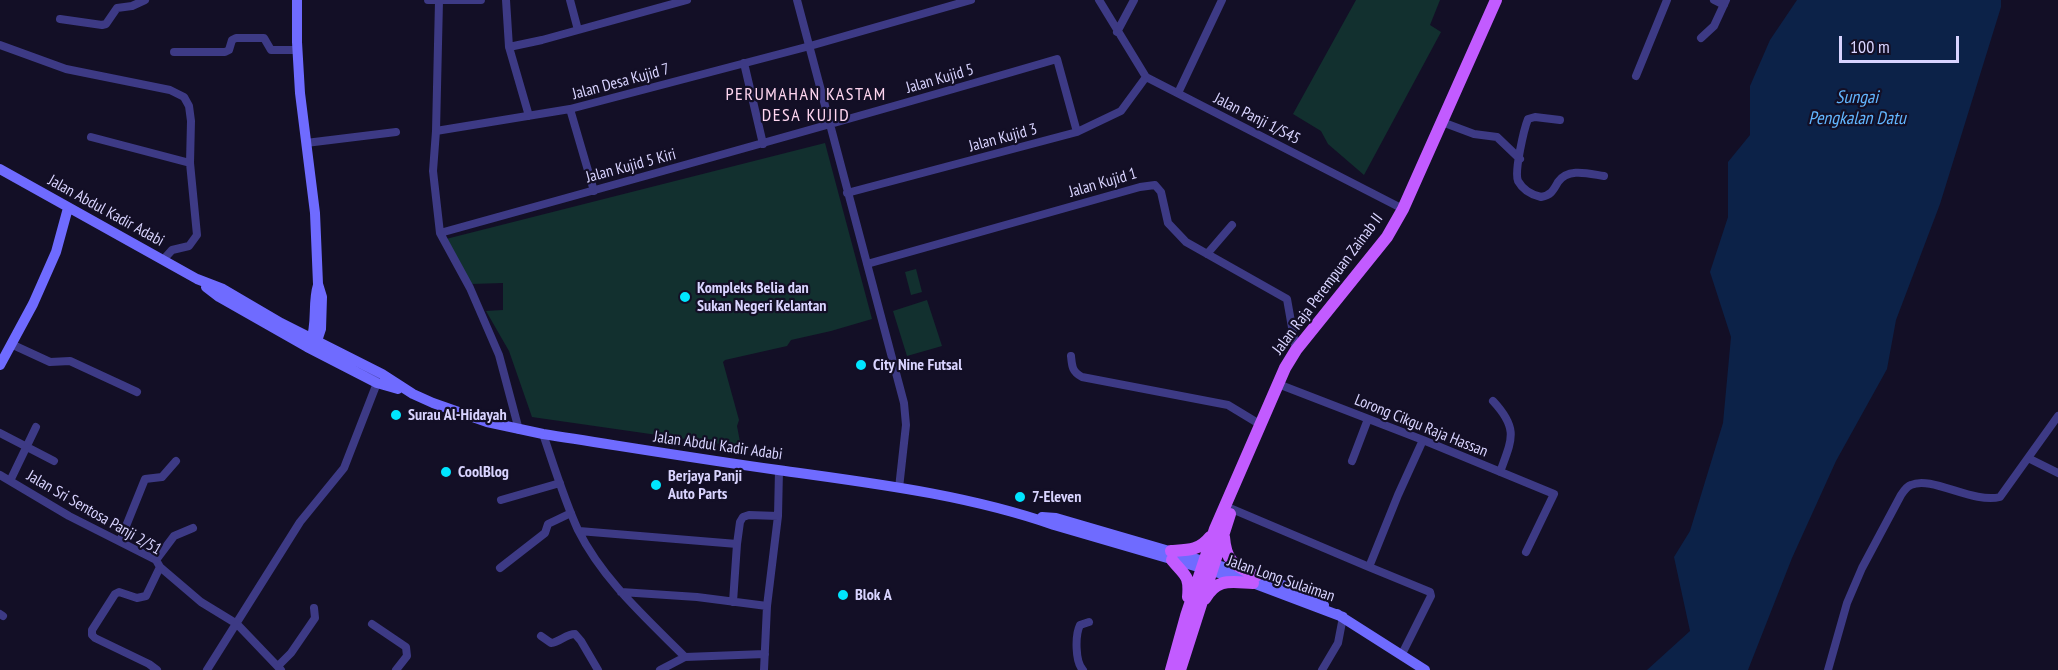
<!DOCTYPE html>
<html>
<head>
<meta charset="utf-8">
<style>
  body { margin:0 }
  #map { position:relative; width:2058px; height:670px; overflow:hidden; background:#130f26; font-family:"PT Sans Narrow",sans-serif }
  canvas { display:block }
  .scale { position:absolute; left:1839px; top:36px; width:120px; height:27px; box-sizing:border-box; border:3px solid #d9d4ff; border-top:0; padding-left:8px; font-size:18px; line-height:21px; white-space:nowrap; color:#d9d4ff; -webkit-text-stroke:4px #130f26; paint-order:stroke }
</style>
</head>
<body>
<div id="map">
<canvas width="2058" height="670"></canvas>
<div class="scale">100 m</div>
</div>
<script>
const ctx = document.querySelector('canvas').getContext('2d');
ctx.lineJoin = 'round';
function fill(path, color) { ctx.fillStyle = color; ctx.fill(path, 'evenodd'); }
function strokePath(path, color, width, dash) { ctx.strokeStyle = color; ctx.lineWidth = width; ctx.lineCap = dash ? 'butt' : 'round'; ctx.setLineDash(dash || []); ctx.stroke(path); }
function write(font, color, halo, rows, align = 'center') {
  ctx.font = font + ' "PT Sans Narrow",sans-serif'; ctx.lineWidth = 4.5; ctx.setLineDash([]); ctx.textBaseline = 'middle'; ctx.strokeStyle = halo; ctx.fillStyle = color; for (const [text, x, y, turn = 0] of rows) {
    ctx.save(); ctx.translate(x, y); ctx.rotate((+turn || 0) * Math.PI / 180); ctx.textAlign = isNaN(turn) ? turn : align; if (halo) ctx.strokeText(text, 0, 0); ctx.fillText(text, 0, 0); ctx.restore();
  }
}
const green = new Path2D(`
  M 1356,0 L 1440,0 L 1430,25 L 1441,32 L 1364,175 L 1328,144 L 1321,131 L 1293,114 Z
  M 825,143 L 872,319 L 831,331 L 791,340 L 787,346 L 725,360 L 723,362 L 739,420 L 737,426 L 741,447 L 532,417 L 509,351 L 486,311 L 503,310 L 503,283 L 471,284 L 446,239 Z
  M 916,269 L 922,292 L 911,295 L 905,272 Z
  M 927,300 L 942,346 L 907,356 L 893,311 Z`);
const water = new Path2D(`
  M 1797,0 L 2001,0 L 2001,7 L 1940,204 L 1896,320 L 1887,369 L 1836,461 L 1792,558 L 1748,670 L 1647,670 L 1690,631 L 1674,557 L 1690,531 L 1723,423 L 1731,337 L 1710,272 L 1728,217 L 1728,162 L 1750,135 L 1750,86 L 1770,40 Z`);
const street = new Path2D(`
  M 428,0 L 481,0
  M 506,0 L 509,47
  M 570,0 L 578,30
  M 797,0 L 904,403 L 906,425 L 899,488
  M 1099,0 L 1146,77 L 1403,209
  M 1714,0 L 1724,5
  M 439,1 L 436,131 L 433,171 L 440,233 L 470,288 L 499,355 L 519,430
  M 60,19 L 102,25 L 106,24 L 117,8 L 132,6 L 145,0
  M 1117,32 L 1134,0
  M 1701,38 L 1714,26 L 1726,0
  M 0,45 L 66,69 L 170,90 L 184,97 L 189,106 L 191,121 L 190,163 L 197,235 L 189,246 L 172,250 L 163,260
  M 174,52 L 225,52 L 229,50 L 232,40 L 236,38 L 264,38 L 271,50 L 297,50
  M 744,63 L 763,144
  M 1636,76 L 1667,0
  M 1178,93 L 1222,0
  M 570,109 L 594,191
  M 529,116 L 509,47 L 542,40 L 687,0
  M 1560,120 L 1535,117 L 1528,119 C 1524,129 1514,172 1518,181 C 1523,190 1532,195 1541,197 C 1551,195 1553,191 1558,182 C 1568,167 1590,174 1604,176
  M 1442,122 L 1474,134 L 1497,137 L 1520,159
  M 436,131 L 570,109 L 810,46 L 971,0
  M 91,137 L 190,163
  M 306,143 L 396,132
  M 847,193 L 1077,132 L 1121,111 L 1146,77
  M 440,233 C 646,176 852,119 1057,59 L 1077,132
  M 1207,254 L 1232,225
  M 867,264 L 1140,187 L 1155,185 L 1161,192 L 1168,223 L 1186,242 L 1287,299 L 1296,350
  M 11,344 L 50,362 L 70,361 L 137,392
  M 1071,356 C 1072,366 1072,372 1082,377 L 1228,405 L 1261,425
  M 1278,384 L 1423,440 L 1554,494 L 1526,552
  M 1493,401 C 1519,429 1512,439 1500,472
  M 0,433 L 54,461
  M 543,434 C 554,466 564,499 578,530 C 603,580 646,618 685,657
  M 2028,458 L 2058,473
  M 1352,461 L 1368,419
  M 0,475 L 69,516 L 156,560 L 160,567 L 201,602 L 237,624 L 281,670
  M 10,481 L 36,427
  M 501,500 L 560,483
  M 1232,509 L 1369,567 L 1398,495 L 1423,440
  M 579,531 L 737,544 L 740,522 L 743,517 L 749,515 L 778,516
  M 120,541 L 145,479 L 162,477 L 176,461
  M 156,560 L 174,536 L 193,528
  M 1369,567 L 1430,592 L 1431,596 L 1402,654
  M 500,568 L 545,533 L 548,524 L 571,513
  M 621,592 L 697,597 L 767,606
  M 733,602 L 737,544
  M 0,614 L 3,616
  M 372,624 L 406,647 L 407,656 L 396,670
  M 541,636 L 551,643 C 560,642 566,634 575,634 L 581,641 L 598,670
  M 278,666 L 291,653 L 315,618 L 314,608
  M 157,670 L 149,664 L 95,638 L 92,635 L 92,630 L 115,594 L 119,592 L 137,598 L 146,596 L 160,567
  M 207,670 L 300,522 L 344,468 L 377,383
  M 660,670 L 685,657 L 765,654
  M 764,670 L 767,606 L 778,516 L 779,470
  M 1083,670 C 1075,662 1075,635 1080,625 L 1089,622
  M 1322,670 L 1338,643 L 1343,617
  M 1828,670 L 1847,603 L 1862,568 L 1901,495 C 1903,492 1907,486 1911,485 C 1931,475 1973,504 2000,497 L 2058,416`);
const secondary = new Path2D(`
  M 297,0 L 297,42 L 300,93 L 315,213 L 318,284 L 322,297 L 321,329 L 314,350
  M 0,169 L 197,279 L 223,289 L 281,323 L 382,374 L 413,394 L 433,403 L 487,422 L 543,434 C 621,446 699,459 778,470 C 870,483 965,494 1054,525 L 1253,583 L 1343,617
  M 206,287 L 219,297 L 307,347 L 377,383 L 398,389
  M 310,343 C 318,325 312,303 318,285
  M 0,365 L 33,304 L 56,252 L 68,208
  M 1042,517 L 1056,518 L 1272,581 L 1311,596 L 1324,605
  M 1337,614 L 1425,670`);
const primary = new Path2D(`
  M 1224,537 C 1226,563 1235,565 1256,576
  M 1171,551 C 1187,550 1199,551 1210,537
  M 1172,560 C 1185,576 1190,575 1188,597
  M 1205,599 C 1217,577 1232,582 1253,583
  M 1171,670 L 1186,616 L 1215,529 L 1285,368 L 1296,350 L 1387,237 L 1403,209 L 1496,0
  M 1180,670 L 1230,514`);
const markers = [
  [685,297,6,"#00e5ff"],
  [861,365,6,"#00e5ff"],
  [396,415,6,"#00e5ff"],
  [446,472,6,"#00e5ff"],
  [656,485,6,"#00e5ff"],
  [1020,497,6,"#00e5ff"],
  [843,595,6,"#00e5ff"]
];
const streetNames = [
  ["Jalan Kujid 5",940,79,-16],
  ["Jalan Desa Kujid 7",621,82,-15],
  ["Jalan Panji 1/S45",1257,119,27],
  ["Jalan Kujid 3",1003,138,-15],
  ["Jalan Kujid 5 Kiri",631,166,-15],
  ["Jalan Kujid 1",1103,183,-16],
  ["Jalan Abdul Kadir Adabi",106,211,29],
  ["Jalan Raja Perempuan Zainab II",1328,284,-53],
  ["Lorong Cikgu Raja Hassan",1421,426,22],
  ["Jalan Abdul Kadir Adabi",718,446,8],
  ["Jalan Sri Sentosa Panji 2/51",94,513,30],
  ["Jalan Long Sulaiman",1281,579,19]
];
const poiNames = [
  ["Kompleks Belia dan",697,288],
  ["Sukan Negeri Kelantan",697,306],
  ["City Nine Futsal",873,365],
  ["Surau Al-Hidayah",408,415],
  ["CoolBlog",458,472],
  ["Berjaya Panji",668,476],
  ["Auto Parts",668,494],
  ["7-Eleven",1032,497],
  ["Blok A",855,595]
];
const neighbourhoodNames = [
  ["PERUMAHAN KASTAM",806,95],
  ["DESA KUJID",806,116]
];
const waterNames = [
  ["Sungai",1857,98],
  ["Pengkalan Datu",1857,119]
];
fill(green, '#12302f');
fill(water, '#0c2248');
strokePath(street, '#3d3a85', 8);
strokePath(secondary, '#6f6bff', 10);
strokePath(primary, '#c25bff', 12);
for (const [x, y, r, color] of markers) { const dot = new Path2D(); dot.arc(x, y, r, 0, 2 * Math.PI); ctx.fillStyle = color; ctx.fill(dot); strokePath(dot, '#130f26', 2); }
write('16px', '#d9d4ff', '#130f26', streetNames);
write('bold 16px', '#d9d4ff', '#130f26', poiNames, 'left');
ctx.letterSpacing = '1.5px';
write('18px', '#ffd6f0', '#130f26', neighbourhoodNames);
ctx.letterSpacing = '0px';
write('italic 18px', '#62b6ff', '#130f26', waterNames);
</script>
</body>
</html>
